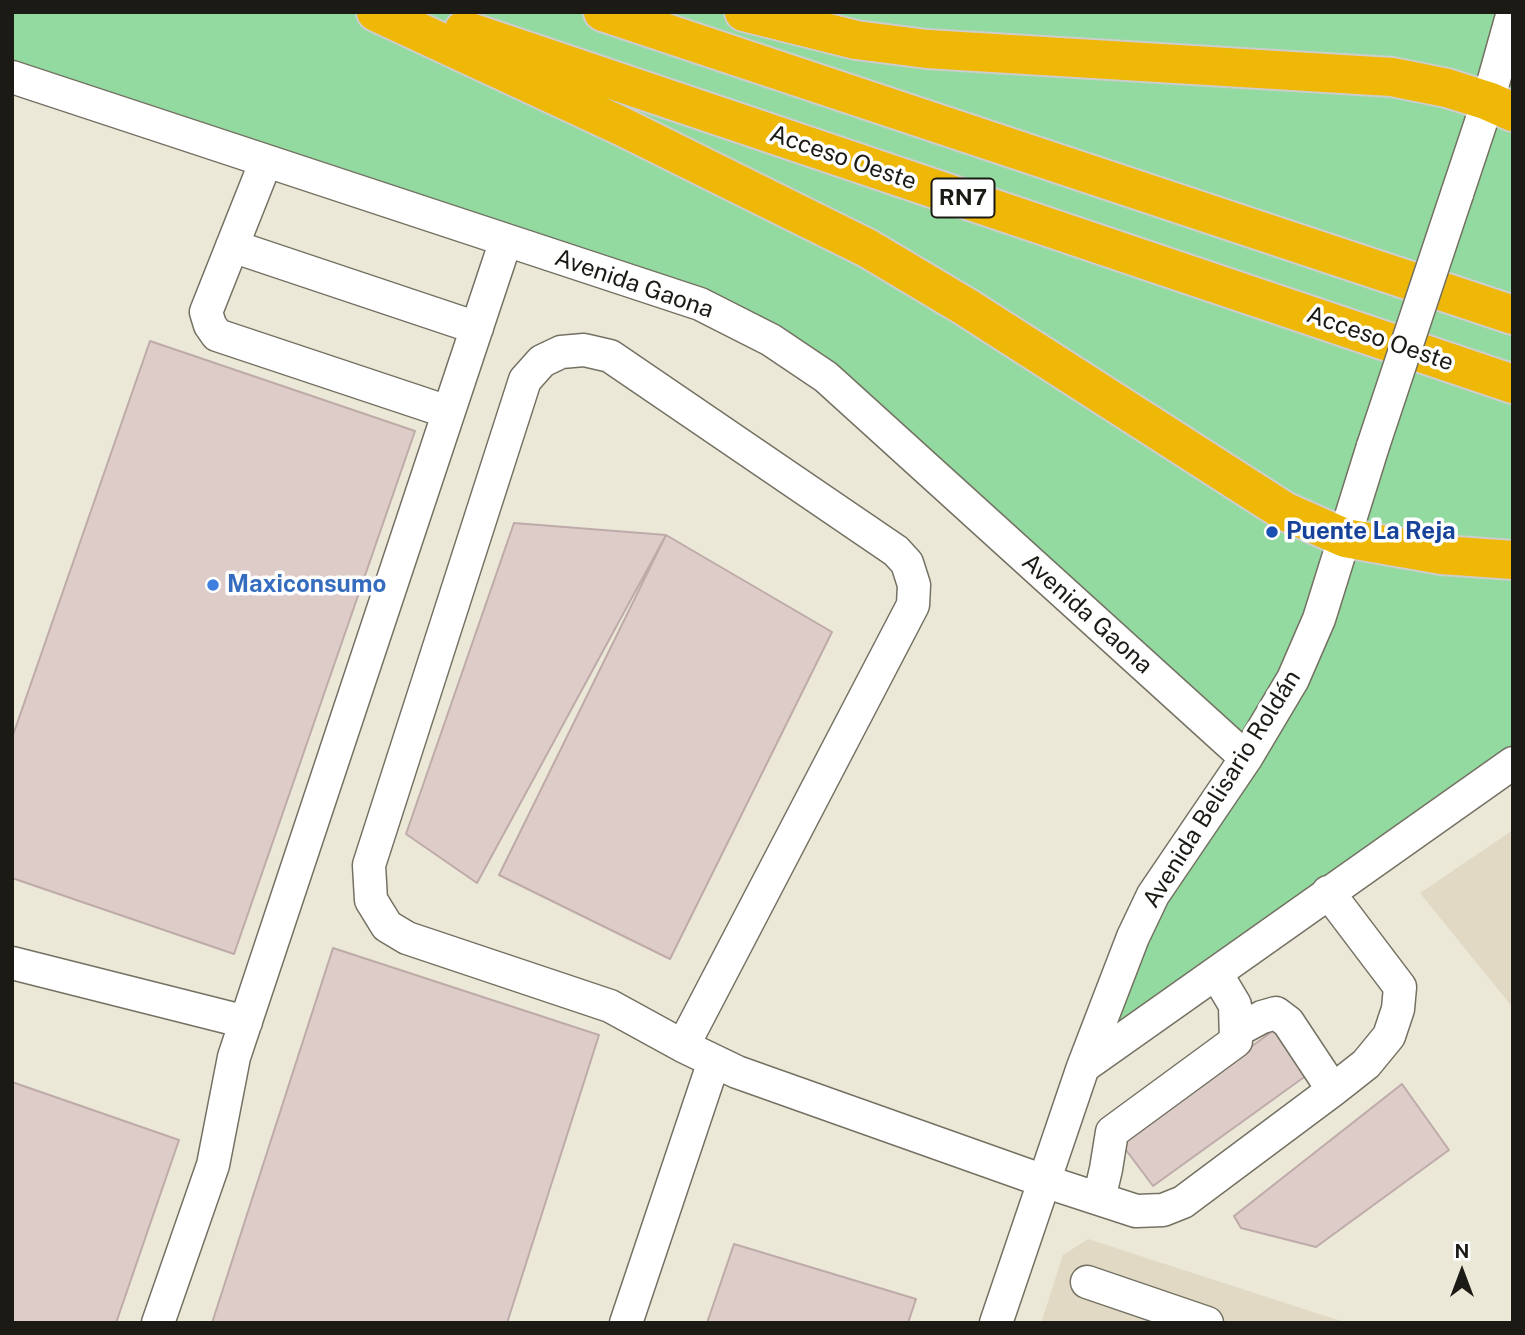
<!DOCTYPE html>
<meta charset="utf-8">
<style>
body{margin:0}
#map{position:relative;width:1525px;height:1335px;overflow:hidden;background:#ebe8d8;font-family:"Public Sans",sans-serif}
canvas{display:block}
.frame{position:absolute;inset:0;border:14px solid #1b1a15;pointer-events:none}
.north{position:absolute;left:1427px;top:1237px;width:70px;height:70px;-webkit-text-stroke:5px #fff;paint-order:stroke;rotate:0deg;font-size:19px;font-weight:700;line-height:28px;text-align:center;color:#1b1a15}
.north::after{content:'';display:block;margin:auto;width:24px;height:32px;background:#1b1a15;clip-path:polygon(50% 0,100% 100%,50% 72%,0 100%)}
</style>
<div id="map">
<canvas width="1525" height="1335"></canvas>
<div class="frame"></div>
<div class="north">N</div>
</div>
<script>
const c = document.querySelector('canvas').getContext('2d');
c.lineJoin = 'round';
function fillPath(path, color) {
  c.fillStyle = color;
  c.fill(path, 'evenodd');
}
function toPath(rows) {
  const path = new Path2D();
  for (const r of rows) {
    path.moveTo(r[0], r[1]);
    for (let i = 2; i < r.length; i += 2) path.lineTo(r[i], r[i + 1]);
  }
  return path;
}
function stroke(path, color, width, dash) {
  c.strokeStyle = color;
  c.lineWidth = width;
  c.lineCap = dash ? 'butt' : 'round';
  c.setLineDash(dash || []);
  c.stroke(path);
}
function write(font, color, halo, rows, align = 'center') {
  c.font = font + ' "Public Sans",sans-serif';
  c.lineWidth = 7;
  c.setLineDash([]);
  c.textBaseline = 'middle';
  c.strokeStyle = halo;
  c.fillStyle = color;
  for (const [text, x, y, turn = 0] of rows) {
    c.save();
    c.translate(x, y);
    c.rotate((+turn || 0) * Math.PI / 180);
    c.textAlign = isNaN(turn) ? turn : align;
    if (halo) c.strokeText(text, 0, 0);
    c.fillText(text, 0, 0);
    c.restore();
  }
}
const industrial = toPath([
 [1513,830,1513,1008,1420,893],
 [1088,1239,1347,1323,1041,1323,1063,1255]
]);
const green = toPath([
 [12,12,1513,12,1513,763,1083,1067,1133,937,1245,759,771,340,12,77]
]);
const building = toPath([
 [150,341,415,431,234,954,12,878,12,738,150,341],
 [514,523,666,535,477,883,406,834,514,523],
 [666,535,832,632,670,959,499,875,666,535],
 [333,948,599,1035,507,1323,212,1323,333,948],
 [1281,1025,1314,1070,1153,1186,1120,1142,1281,1025],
 [12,1082,179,1140,116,1323,12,1323,12,1082],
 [1402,1084,1449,1150,1316,1247,1241,1228,1234,1216,1402,1084],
 [734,1244,916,1299,908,1323,707,1323,734,1244]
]);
const minor = toPath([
 [12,77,700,304,771,340,826,377,1246,758],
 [266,161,206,312,210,325,217,335,448,412],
 [1457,194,1488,101,1513,12],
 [232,246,477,328],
 [12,963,246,1022],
 [1236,1031,1262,1017,1276,1013,1288,1022,1333,1090],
 [683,1046,913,605,914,585,907,563,896,551,610,356,584,350,561,352,542,361,525,380,369,865,371,900,387,926,407,938,610,1006,683,1046,737,1072,1044,1181,1136,1211,1163,1210,1183,1202,1333,1090,1366,1064,1389,1036,1398,1009,1400,987,1328,892],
 [1083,1067,1513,763],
 [1099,1199,1106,1169,1112,1132,1236,1041,1235,1005,1216,973],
 [1087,1282,1207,1323],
 [158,1323,213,1165,234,1057,506,240],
 [626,1323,714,1061],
 [996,1323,1083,1067,1133,937,1153,895,1246,758,1293,679,1319,619,1373,446]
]);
const highway = toPath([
 [376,12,621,126,867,248,966,307,1284,511,1345,538,1442,555,1513,560],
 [603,12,1513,315],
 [744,12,856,40,927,49,1392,77,1447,88,1488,101,1513,112],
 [464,30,1513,384]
]);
const minorBridge = toPath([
 [1373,446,1457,194]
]);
const markers = [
 [1272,532,7,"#1a4fb4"],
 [213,585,7,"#3f7fe0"]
];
const shields = [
 [963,198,63]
];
const shieldNames = [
 ["RN7",963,198]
];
const streetNames = [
 ["Acceso Oeste",843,158,19],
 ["Avenida Gaona",634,284,19],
 ["Acceso Oeste",1380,339,19],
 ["Avenida Gaona",1087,614,42],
 ["Avenida Belisario Roldán",1222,789,-58]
];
const transitNames = [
 ["Puente La Reja",1286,532]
];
const shopNames = [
 ["Maxiconsumo",227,585]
];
fillPath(industrial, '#e1d9c4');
fillPath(green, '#92daa0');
fillPath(building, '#deccc9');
stroke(building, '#beaba9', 2);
stroke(minor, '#747163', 35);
stroke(highway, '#cdcdcc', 42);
stroke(minor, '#fff', 32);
stroke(highway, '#efb706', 38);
stroke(minorBridge, '#747163', 35, []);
stroke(minorBridge, '#fff', 32);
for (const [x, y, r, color] of markers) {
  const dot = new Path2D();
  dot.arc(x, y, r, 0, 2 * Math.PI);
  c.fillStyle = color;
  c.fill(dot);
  stroke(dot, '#fff', 2.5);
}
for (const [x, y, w] of shields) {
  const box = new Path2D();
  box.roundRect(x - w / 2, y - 19.5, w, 39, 5);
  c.fillStyle = '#fff';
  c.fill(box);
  stroke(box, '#1b1a15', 2);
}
write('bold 23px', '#1b1a15', null, shieldNames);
write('24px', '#1b1a15', '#fff', streetNames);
write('bold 24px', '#164399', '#fff', transitNames, 'left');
write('bold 24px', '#366cbe', '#fff', shopNames, 'left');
</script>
